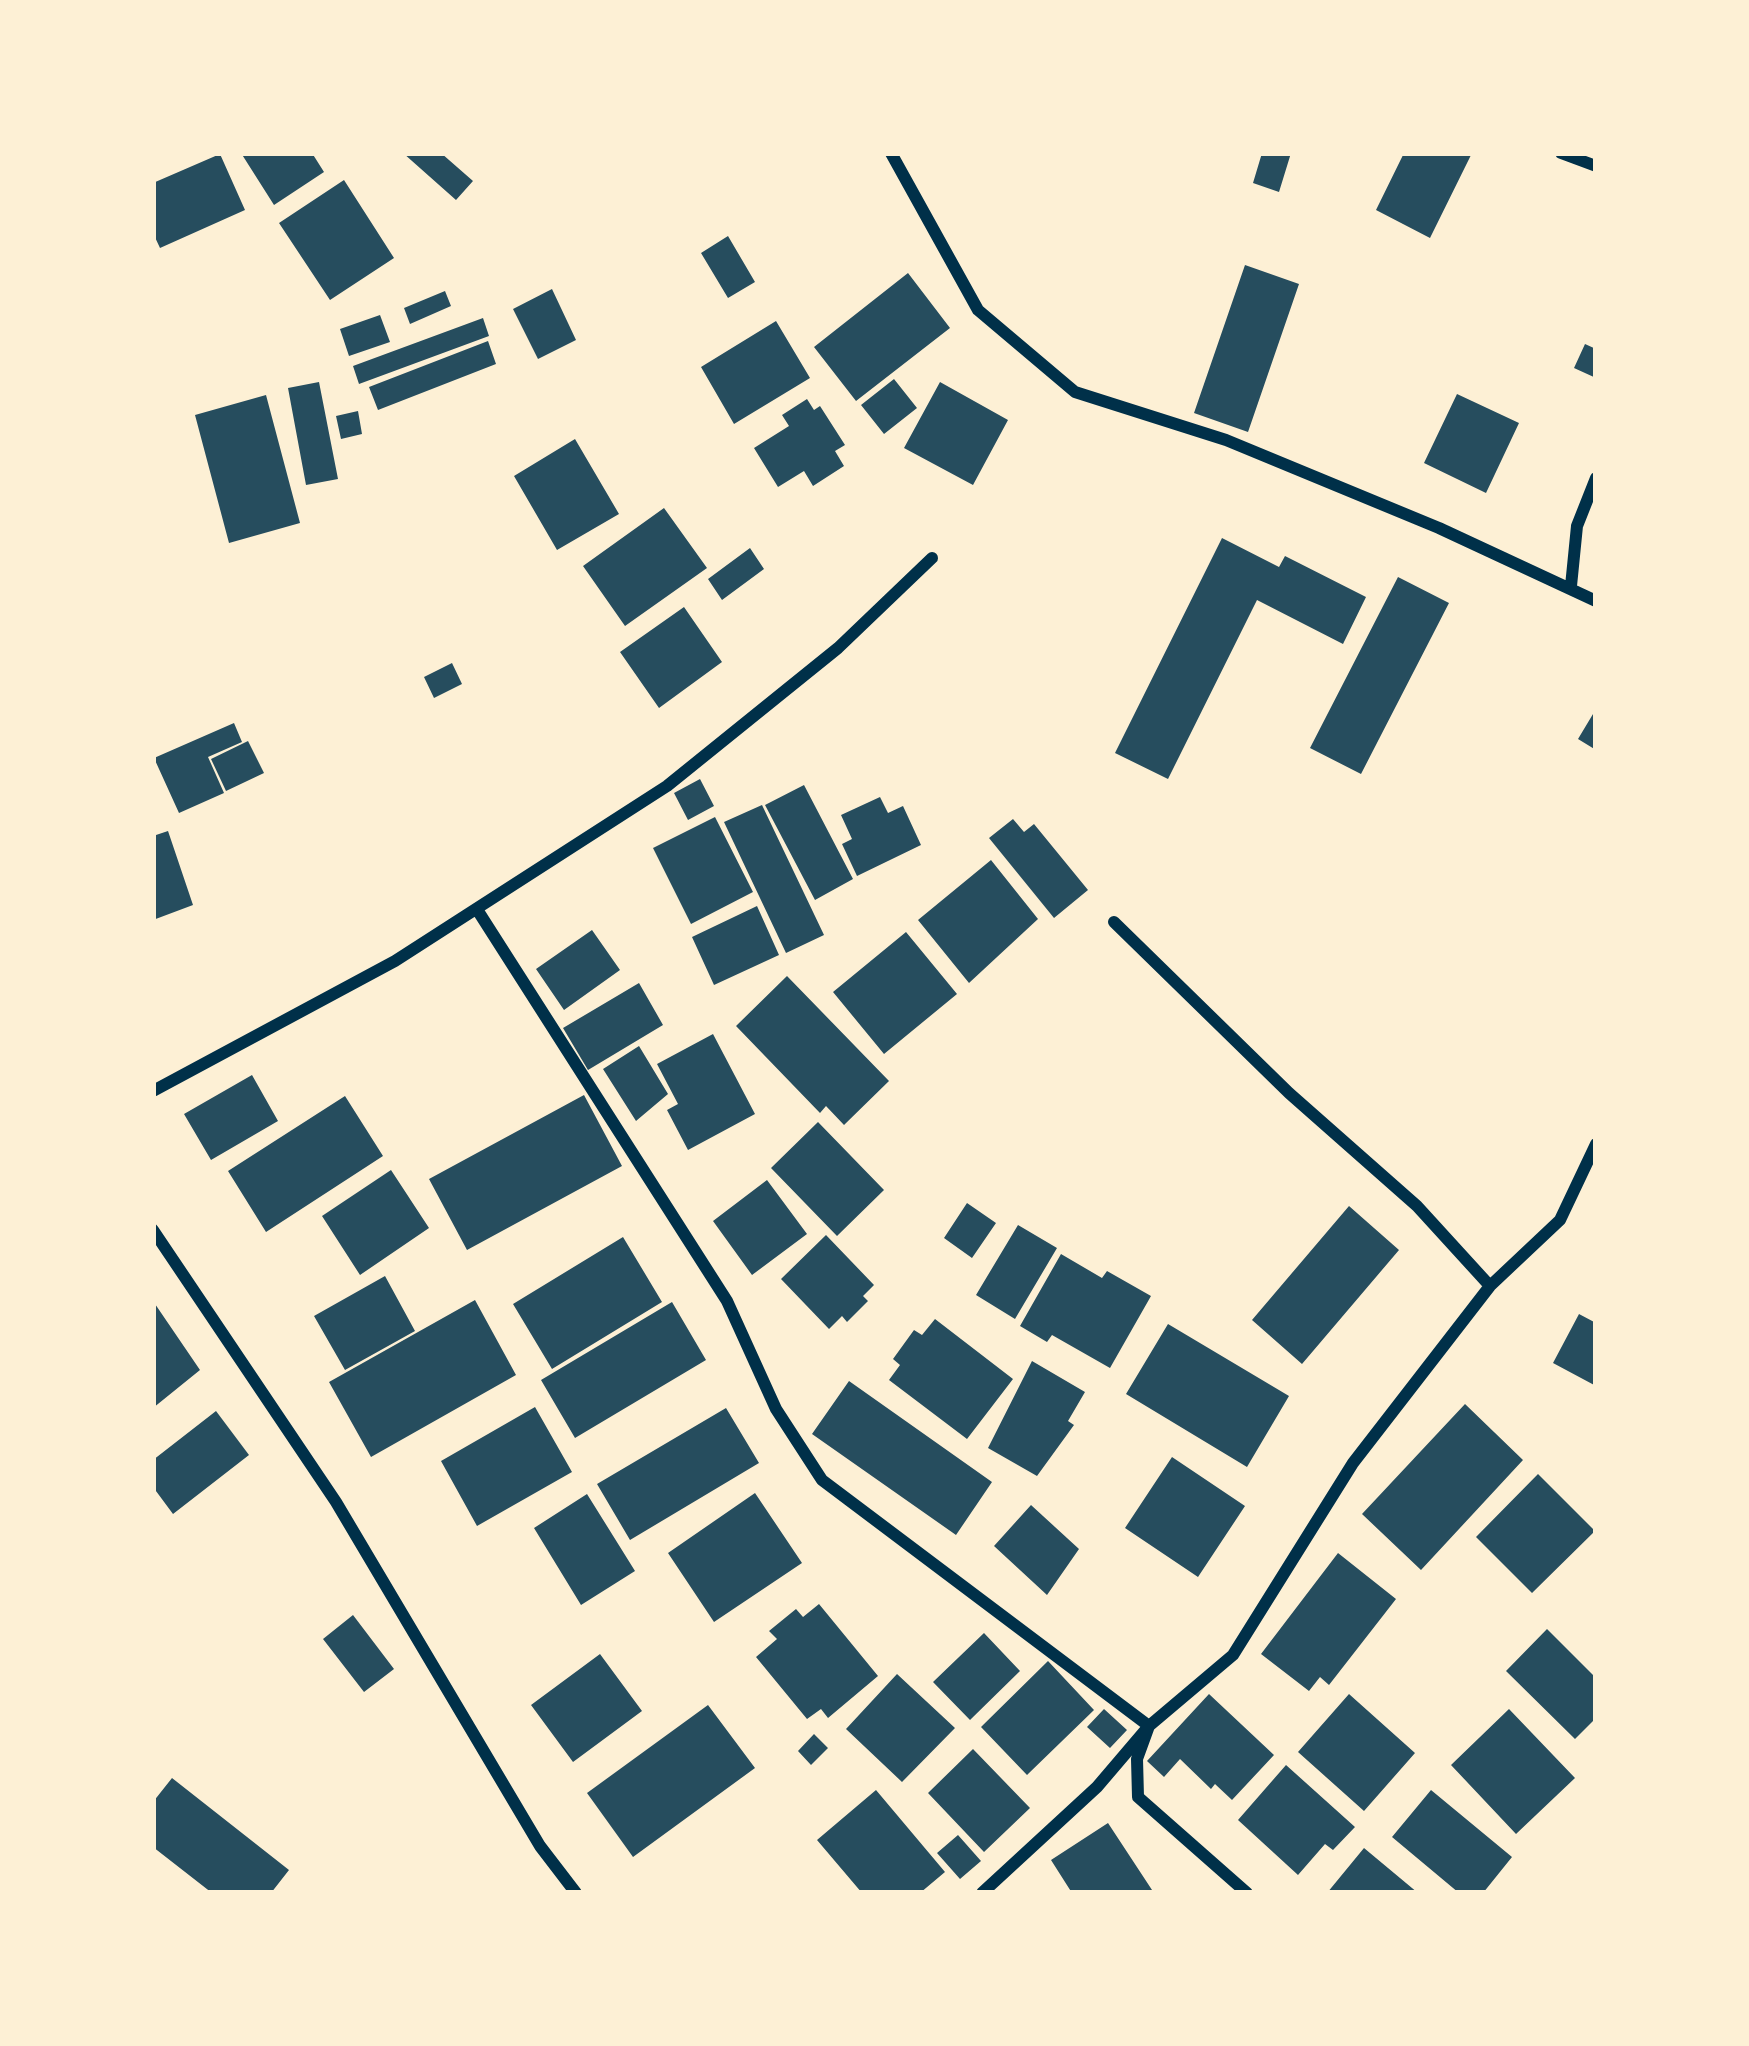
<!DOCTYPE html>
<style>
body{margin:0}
#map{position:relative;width:1749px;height:2046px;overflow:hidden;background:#fdf0d5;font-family:"Asap Condensed",sans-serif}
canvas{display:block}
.frame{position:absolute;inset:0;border:156px solid #fdf0d5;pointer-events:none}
</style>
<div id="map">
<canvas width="1749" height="2046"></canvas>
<div class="frame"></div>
</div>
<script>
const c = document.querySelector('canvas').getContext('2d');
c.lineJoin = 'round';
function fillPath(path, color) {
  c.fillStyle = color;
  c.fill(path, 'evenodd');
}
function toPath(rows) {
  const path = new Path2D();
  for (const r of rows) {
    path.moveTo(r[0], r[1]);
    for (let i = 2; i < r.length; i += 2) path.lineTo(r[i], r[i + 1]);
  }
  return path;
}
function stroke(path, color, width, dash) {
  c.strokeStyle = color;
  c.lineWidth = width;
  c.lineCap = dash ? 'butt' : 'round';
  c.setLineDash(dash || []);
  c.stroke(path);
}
const building = toPath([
 [241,153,312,153,324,172,274,205],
 [403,153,441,153,473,181,456,200],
 [1262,153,1291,153,1279,192,1253,183],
 [1404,153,1472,153,1430,238,1376,210],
 [220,154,245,210,160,248,153,233,153,183],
 [344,180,394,258,330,300,279,223],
 [728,236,755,282,728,298,701,253],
 [1245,265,1299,284,1248,432,1194,413],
 [908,273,950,328,856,401,814,347],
 [552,289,576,340,538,359,513,309],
 [445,291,451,306,410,324,404,308],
 [380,315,390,342,349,356,340,329],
 [483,318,489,336,359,384,353,366],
 [776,321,810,378,734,424,701,367],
 [488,341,496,364,378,410,369,387],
 [1585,344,1596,349,1596,378,1574,368],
 [894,379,917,408,884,434,861,405],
 [319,382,338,479,306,485,288,388],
 [940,382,1008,420,973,485,904,448],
 [1457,394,1519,423,1486,493,1424,463],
 [266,395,300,523,229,543,195,415],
 [807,399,814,410,820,406,845,445,835,451,844,466,813,486,804,471,778,487,754,448,789,426,782,415],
 [358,411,362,434,341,439,336,416],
 [575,439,619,514,557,550,514,476],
 [664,508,707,568,625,626,583,566],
 [1222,538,1279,567,1285,556,1366,597,1343,644,1257,600,1168,779,1115,753],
 [750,548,764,569,722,600,708,579],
 [1398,577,1449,603,1361,774,1310,748],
 [684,607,722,662,659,708,620,652],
 [452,663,462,684,434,698,424,677],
 [1596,709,1596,750,1578,739],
 [234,723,242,742,208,757,224,793,179,813,154,758],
 [248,741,264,773,226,791,211,759],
 [700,779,714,806,688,820,674,793],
 [804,785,853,879,815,900,765,805],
 [880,797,888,813,903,806,921,845,857,876,842,844,852,839,841,815],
 [762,805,824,935,786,953,724,822],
 [715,817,753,892,691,924,653,848],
 [1013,819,1024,832,1034,824,1088,890,1054,918,989,838],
 [168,831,193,905,153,920,153,836],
 [991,860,1038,919,969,983,918,920],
 [757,906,779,955,714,985,692,937],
 [592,930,620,970,564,1010,536,969],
 [906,932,957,994,884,1054,833,992],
 [787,976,889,1081,844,1125,826,1106,820,1113,736,1026],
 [639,983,663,1025,588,1070,563,1028],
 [713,1034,755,1114,688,1150,667,1110,678,1104,657,1064],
 [639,1046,668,1094,636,1121,603,1069],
 [252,1075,278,1121,211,1160,184,1114],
 [584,1095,622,1166,467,1250,429,1179],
 [345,1096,383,1156,266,1232,228,1171],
 [818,1122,884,1190,837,1236,771,1168],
 [391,1170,429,1228,360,1275,322,1216],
 [767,1180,807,1234,752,1275,713,1221],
 [967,1203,996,1223,972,1258,944,1238],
 [1349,1206,1399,1250,1302,1364,1252,1320],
 [1018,1225,1057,1248,1015,1319,976,1295],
 [826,1235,874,1285,863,1296,868,1301,847,1322,842,1316,829,1329,781,1279],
 [623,1237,662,1302,552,1369,513,1304],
 [1061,1254,1102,1278,1107,1271,1151,1296,1110,1368,1052,1335,1047,1342,1020,1326],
 [385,1276,415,1331,345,1370,314,1316],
 [475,1300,516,1375,371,1457,329,1382],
 [153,1301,200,1370,153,1408],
 [672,1302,706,1360,575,1438,541,1380],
 [1579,1314,1596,1323,1596,1386,1553,1363],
 [935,1319,1013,1379,967,1439,889,1380,900,1365,893,1359,914,1330,922,1335],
 [1168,1324,1289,1396,1247,1467,1126,1394],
 [1032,1361,1085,1392,1068,1421,1074,1425,1037,1476,988,1448],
 [849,1381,992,1482,956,1535,812,1434],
 [1465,1404,1523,1460,1421,1570,1362,1514],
 [535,1407,572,1472,477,1526,441,1461],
 [726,1408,759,1463,630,1540,597,1484],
 [216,1411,249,1455,173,1514,153,1487,153,1460],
 [1172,1457,1245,1506,1198,1577,1125,1528],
 [1538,1474,1595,1531,1532,1593,1476,1537],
 [755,1493,802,1563,714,1622,668,1553],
 [587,1494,635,1571,581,1605,534,1528],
 [1031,1505,1079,1549,1047,1595,994,1546],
 [1338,1553,1396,1599,1329,1685,1320,1677,1309,1691,1261,1654],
 [819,1604,878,1676,828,1718,821,1709,807,1719,756,1657,777,1639,769,1631,796,1609,803,1617],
 [353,1615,394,1669,364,1692,323,1639],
 [1547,1629,1596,1678,1596,1718,1575,1739,1506,1671],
 [984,1633,1020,1671,970,1720,933,1682],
 [600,1654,642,1711,573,1762,531,1705],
 [1048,1661,1094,1710,1027,1775,981,1727],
 [897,1674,955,1728,902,1782,846,1729],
 [1209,1694,1274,1755,1232,1800,1215,1784,1211,1789,1180,1759,1164,1777,1147,1761],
 [1349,1694,1415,1753,1364,1811,1298,1752],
 [708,1705,755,1768,633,1857,587,1793],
 [1104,1709,1127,1730,1110,1748,1087,1727],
 [1509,1709,1575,1778,1516,1834,1451,1765],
 [814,1734,828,1748,811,1765,798,1751],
 [973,1749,1030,1808,984,1852,928,1793],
 [1286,1765,1355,1827,1333,1850,1325,1844,1298,1875,1238,1820],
 [172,1778,289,1870,271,1893,212,1893,153,1847,153,1802],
 [876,1790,945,1872,920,1893,862,1893,817,1840],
 [1431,1790,1512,1857,1483,1893,1459,1893,1392,1837],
 [1108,1823,1154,1893,1072,1893,1051,1860],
 [958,1835,981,1861,960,1879,937,1853],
 [1364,1848,1418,1893,1327,1893]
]);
const minor = toPath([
 [891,153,978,310,1075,392,1226,440,1439,528,1596,601],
 [1561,153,1596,166],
 [1571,586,1577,526,1596,478],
 [478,911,727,1301,776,1409,822,1480,1149,1726,1137,1759,1138,1797,1247,1893],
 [153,1091,395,961,667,786,838,648,932,558],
 [153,1230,336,1502,540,1846,576,1893],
 [1490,1286,1560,1220,1596,1144],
 [982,1893,1097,1787,1149,1726,1233,1655,1353,1463,1490,1286,1417,1206,1289,1093,1114,922]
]);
fillPath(building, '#264d5e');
stroke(minor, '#003049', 12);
</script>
